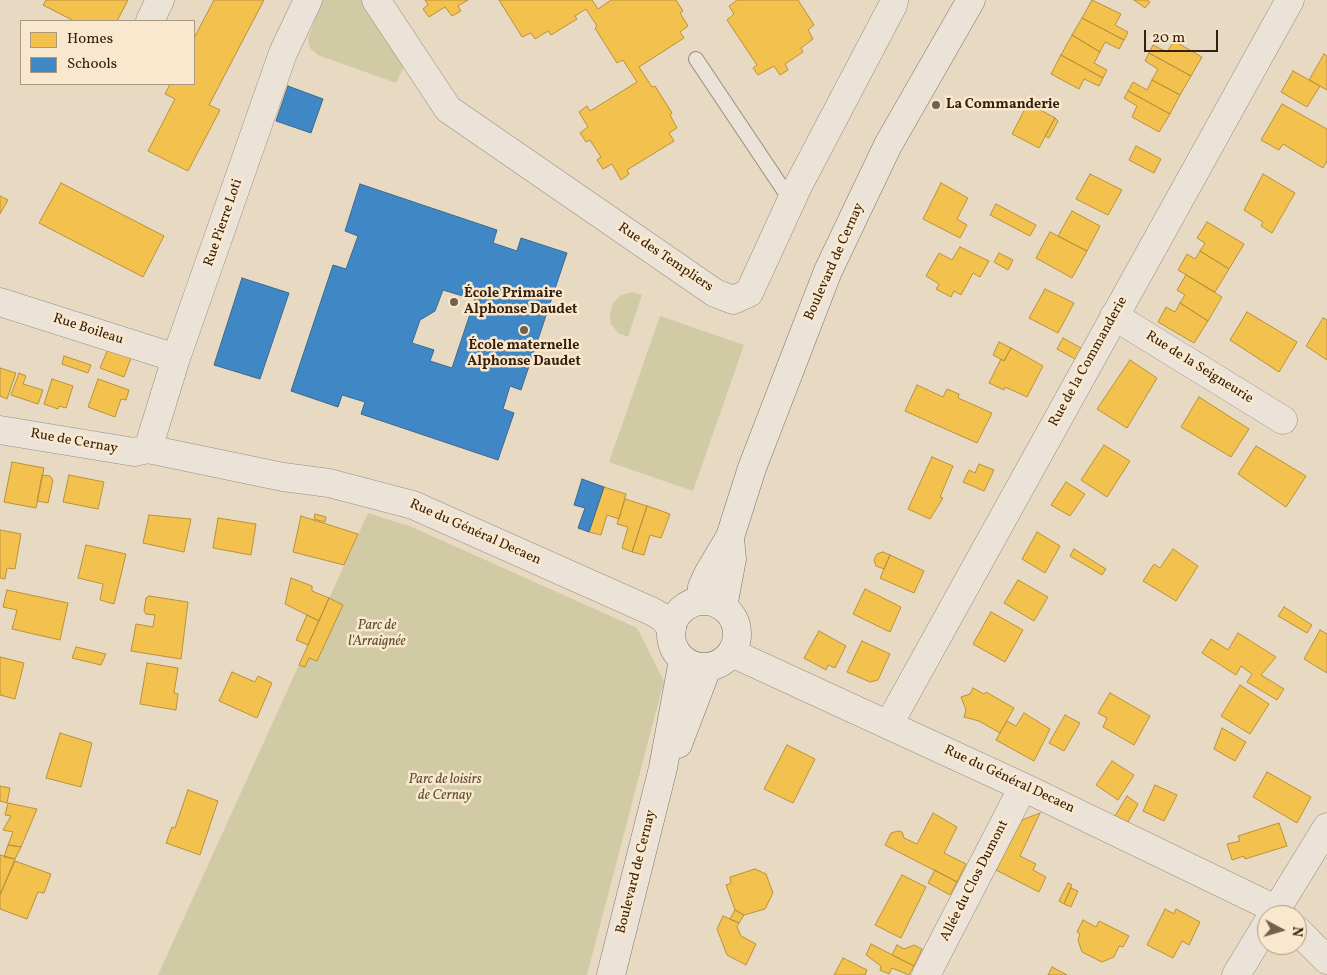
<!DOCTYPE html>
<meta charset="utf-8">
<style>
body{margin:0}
#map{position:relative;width:1327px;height:975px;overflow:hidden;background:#e8d9c3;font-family:Vollkorn,serif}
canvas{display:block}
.legend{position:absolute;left:20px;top:20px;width:175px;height:65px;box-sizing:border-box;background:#fae8ce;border:1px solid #ab9881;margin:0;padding:6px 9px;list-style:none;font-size:15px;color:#35200d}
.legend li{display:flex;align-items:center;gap:10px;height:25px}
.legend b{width:25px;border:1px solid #ab9881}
.north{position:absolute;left:1257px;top:905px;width:50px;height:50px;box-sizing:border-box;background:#fae8ce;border:1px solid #ab9881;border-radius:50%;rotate:96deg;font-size:14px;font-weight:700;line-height:20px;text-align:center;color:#35200d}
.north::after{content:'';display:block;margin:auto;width:18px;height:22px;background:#74614d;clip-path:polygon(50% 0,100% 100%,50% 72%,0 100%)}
.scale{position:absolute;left:1144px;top:30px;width:74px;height:22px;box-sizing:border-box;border:2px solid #35200d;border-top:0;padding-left:6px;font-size:15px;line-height:18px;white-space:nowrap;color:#35200d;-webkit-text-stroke:4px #fae8ce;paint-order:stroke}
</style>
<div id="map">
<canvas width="1327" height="975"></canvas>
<ul class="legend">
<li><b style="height:14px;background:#f2c14e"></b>Homes</li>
<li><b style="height:14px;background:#3f88c5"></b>Schools</li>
</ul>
<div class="north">N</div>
<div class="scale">20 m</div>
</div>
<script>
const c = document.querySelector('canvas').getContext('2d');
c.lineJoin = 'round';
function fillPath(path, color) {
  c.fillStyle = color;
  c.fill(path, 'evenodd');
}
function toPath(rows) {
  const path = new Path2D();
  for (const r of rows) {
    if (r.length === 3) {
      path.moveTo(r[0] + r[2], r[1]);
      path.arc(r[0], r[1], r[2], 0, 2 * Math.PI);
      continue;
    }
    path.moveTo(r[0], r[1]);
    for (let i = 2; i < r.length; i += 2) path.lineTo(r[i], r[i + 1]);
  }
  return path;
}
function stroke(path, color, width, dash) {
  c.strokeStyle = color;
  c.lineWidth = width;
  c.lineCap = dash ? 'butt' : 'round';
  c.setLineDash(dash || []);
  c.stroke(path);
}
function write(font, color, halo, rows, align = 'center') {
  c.font = font + ' Vollkorn,serif';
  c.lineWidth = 5;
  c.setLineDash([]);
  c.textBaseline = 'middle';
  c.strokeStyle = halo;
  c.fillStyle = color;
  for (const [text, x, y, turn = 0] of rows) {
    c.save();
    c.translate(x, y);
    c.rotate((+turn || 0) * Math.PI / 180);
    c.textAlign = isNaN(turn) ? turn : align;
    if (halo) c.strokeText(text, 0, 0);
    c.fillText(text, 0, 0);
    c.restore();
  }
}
const green = toPath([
 [322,0,363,0,406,63,396,83,318,55,310,48,308,39],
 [632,292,642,295,628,337,618,333,611,324,610,313,613,303,621,295],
 [660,316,744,345,693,491,609,462],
 [368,513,412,527,637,628,664,681,587,975,158,975]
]);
const homes = toPath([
 [46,0,128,0,117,21,74,21,43,5,46,0],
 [214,0,264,0,209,105,220,110,188,171,148,151,175,99,165,94,170,84,194,84,194,38,214,0],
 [425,0,468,0,458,6,461,11,452,16,445,7,429,17,423,9,428,5,425,0],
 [499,0,592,0,598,9,611,0,676,0,683,11,680,13,688,26,680,32,684,38,639,67,652,87,655,86,672,113,670,115,677,128,669,133,674,141,627,170,629,174,621,180,612,164,603,169,597,160,601,157,590,140,586,142,580,133,588,127,579,112,587,106,590,111,637,82,623,60,617,63,595,28,597,26,586,9,575,16,577,19,551,35,548,31,535,39,531,33,522,37,499,0],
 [737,0,798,0,814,25,808,30,813,39,801,48,803,52,785,64,788,70,780,75,774,66,758,75,753,68,757,65,727,20,734,14,729,6,737,0],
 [1092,0,1121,14,1115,25,1128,32,1124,40,1082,18,1092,0],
 [1134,0,1147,0,1150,2,1145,8,1134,0],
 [1082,18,1124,40,1119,49,1105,42,1100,52,1072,35,1082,18],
 [1072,35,1100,52,1094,63,1107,70,1103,78,1061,55,1072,35],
 [1174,41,1202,57,1191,76,1149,53,1153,45,1167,52,1174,41],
 [1149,53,1191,76,1180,95,1152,80,1158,69,1145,61,1149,53],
 [1324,54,1327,56,1327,90,1309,80,1324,54],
 [1061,55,1103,78,1099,86,1084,79,1079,89,1051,74,1061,55],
 [1293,71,1320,86,1307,107,1281,92,1293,71],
 [1152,80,1180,95,1170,114,1128,91,1133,82,1147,90,1152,80],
 [1128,91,1170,114,1159,132,1132,117,1137,106,1124,98,1128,91],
 [1028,103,1055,118,1039,148,1012,134,1028,103],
 [1282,104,1327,129,1327,161,1323,168,1283,144,1279,150,1261,140,1282,104],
 [1055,118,1058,121,1049,138,1045,136,1055,118],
 [1136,146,1161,159,1154,173,1129,160,1136,146],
 [1090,174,1122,190,1108,215,1076,199,1090,174],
 [1263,174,1295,193,1272,233,1261,226,1263,222,1244,210,1263,174],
 [61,183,164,236,143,277,39,223,61,183],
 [941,183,968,198,957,219,967,225,960,238,923,219,941,183],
 [0,196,8,200,0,214,0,196],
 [996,204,1036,225,1030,236,990,215,996,204],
 [1072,211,1100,226,1087,251,1058,236,1072,211],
 [1207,222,1244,244,1229,269,1200,251,1205,243,1197,238,1207,222],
 [1050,232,1087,251,1072,278,1036,258,1050,232],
 [960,247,989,261,980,277,973,273,961,295,954,291,951,297,936,289,939,284,926,276,939,253,952,260,960,247],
 [1200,251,1229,269,1215,292,1178,270,1187,254,1195,259,1200,251],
 [999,253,1013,260,1008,270,994,262,999,253],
 [1186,275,1222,297,1208,321,1180,303,1185,295,1177,290,1186,275],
 [1045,289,1074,303,1058,333,1029,318,1045,289],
 [1180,303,1208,321,1194,343,1158,322,1166,307,1175,312,1180,303],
 [1247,312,1297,342,1279,372,1230,340,1247,312],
 [1323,318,1327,320,1327,360,1306,346,1323,318],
 [1063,338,1081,348,1075,359,1057,349,1063,338],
 [999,342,1011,348,1004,361,993,355,999,342],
 [1011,348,1043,366,1027,397,1005,387,1004,390,989,383,1001,359,1004,361,1011,348],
 [108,349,131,358,124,377,100,368,108,349],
 [64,356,91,365,88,373,62,364,64,356],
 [1130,360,1157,378,1127,428,1097,409,1130,360],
 [0,368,16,373,7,399,0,396,0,368],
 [19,373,26,376,23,384,43,390,38,404,11,395,19,373],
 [52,379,73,386,66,408,59,406,58,409,44,404,52,379],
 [98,379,129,390,126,400,121,399,115,417,88,407,98,379],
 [917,385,943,397,947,389,959,394,958,398,992,413,977,443,905,411,917,385],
 [1199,397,1249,429,1231,457,1181,427,1199,397],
 [1104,445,1130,461,1107,497,1081,480,1104,445],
 [1256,446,1306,476,1286,507,1238,474,1256,446],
 [932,457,953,466,940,497,943,498,930,519,908,509,932,457],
 [12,462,44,468,36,508,4,502,12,462],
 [979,464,994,470,984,491,963,482,969,470,975,473,979,464],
 [42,475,50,476,53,480,48,503,37,501,42,475],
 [69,475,104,482,98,509,63,502,69,475],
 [1066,482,1085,494,1070,516,1051,505,1066,482],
 [604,487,626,494,619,519,607,515,601,535,589,532,604,487],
 [625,499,647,506,632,552,622,548,628,527,617,524,625,499],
 [647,506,670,514,661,538,650,535,644,555,632,552,647,506],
 [315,514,326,517,325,522,314,519,315,514],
 [149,515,191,519,184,552,143,543,149,515],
 [301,516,358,534,344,565,293,552,301,516],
 [218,518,256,524,251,555,213,548,218,518],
 [0,530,21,534,15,569,7,568,5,579,0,578,0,530],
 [1037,532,1060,546,1045,573,1022,559,1037,532],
 [86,545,126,554,114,604,100,600,103,584,78,578,86,545],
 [1074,549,1106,569,1102,575,1070,556,1074,549],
 [1173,549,1198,566,1176,601,1143,581,1154,564,1160,568,1173,549],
 [883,552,890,555,884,569,876,566,874,560,877,554,883,552],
 [890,555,924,571,914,593,880,578,890,555],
 [291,578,312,586,312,591,329,598,319,621,285,604,291,578],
 [1018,580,1048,597,1034,621,1004,603,1018,580],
 [865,589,901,607,890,632,853,614,865,589],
 [7,590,68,603,60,640,12,629,17,610,3,607,7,590],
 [149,596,188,602,181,659,131,651,136,624,153,627,155,615,146,614,144,611,146,598,149,596],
 [329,598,343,605,317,661,309,658,305,667,299,665,329,598],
 [1284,607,1312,625,1307,633,1278,616,1284,607],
 [991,612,1023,630,1005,662,973,644,991,612],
 [307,615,319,621,308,645,296,640,307,615],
 [1320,630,1327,634,1327,673,1304,659,1320,630],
 [819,631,846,646,835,668,828,665,826,670,804,658,819,631],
 [1238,633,1276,657,1261,675,1284,689,1277,700,1247,682,1252,674,1241,666,1236,675,1202,653,1211,639,1228,650,1238,633],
 [862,641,890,654,878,680,870,682,847,672,862,641],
 [76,647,106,654,101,665,72,658,76,647],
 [0,657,24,663,15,699,0,695,0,657],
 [147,663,178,668,174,693,178,694,176,710,140,704,147,663],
 [232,672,255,682,258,676,272,683,257,718,219,701,232,672],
 [1240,685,1269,704,1250,734,1221,716,1240,685],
 [973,688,984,694,986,692,1014,708,1000,733,979,721,964,717,966,710,961,697,970,694,973,688],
 [1110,693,1150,716,1134,745,1103,727,1107,718,1098,713,1110,693],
 [1024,713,1050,729,1034,761,996,740,1007,721,1016,726,1024,713],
 [1065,715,1080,723,1064,751,1049,743,1065,715],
 [1222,728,1246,742,1235,761,1214,749,1222,728],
 [60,733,92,743,81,787,46,778,60,733],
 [787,745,815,759,793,803,764,789,787,745],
 [1112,761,1134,775,1118,800,1096,785,1112,761],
 [1267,772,1311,797,1297,823,1253,797,1267,772],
 [1155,785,1177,795,1164,821,1143,811,1155,785],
 [0,786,10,788,7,803,0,801,0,786],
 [188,790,218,801,200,855,166,843,172,827,175,828,188,790],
 [1127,796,1138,804,1128,822,1115,816,1127,796],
 [8,803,37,809,21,847,8,845,13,832,3,830,11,816,5,815,8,803],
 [933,813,957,827,944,853,966,864,957,882,885,845,891,833,898,831,902,832,904,838,917,844,933,813],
 [1040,813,1020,856,1036,864,1033,870,1046,877,1039,892,996,870,1022,820,1040,813],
 [1279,823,1287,846,1245,859,1244,856,1232,860,1227,844,1240,841,1238,836,1279,823],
 [8,845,21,847,15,859,4,857,8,845],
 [0,855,15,859,0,895,0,855],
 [15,861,51,874,44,893,38,892,27,919,0,909,0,895,15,861],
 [755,869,766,874,773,893,765,909,744,915,735,910,726,885,731,883,730,877,755,869],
 [935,870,957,882,950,895,928,883,935,870],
 [902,875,926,887,901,938,875,925,902,875],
 [1068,883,1072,885,1064,904,1059,901,1068,883],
 [1071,888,1078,891,1071,907,1064,904,1071,888],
 [1165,909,1174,914,1176,909,1200,922,1189,945,1182,941,1173,958,1147,945,1165,909],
 [735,910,744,915,739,923,730,919,735,910],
 [723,916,739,923,737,927,741,936,756,944,746,965,727,955,717,929,723,916],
 [1083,920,1096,927,1099,921,1129,936,1123,947,1119,946,1114,957,1102,962,1082,952,1078,940,1080,934,1077,932,1083,920],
 [871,944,914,966,909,975,892,968,889,974,880,970,881,966,866,955,871,944],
 [897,945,904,949,914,945,922,949,914,966,892,955,897,945],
 [843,958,867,970,865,975,834,975,843,958],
 [1052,967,1067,975,1048,975,1052,967]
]);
const schools = toPath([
 [288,86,323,99,311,133,276,121,288,86],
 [360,184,497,230,493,243,517,251,521,238,567,253,521,390,510,386,503,409,514,413,498,460,361,414,365,402,342,395,338,407,291,391,333,265,346,269,358,236,345,231,360,184],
 [443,290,466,297,478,290,452,368,430,361,434,350,412,343,420,320,435,311,443,290],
 [242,278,289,293,260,379,214,365,242,278],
 [582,479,604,487,589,532,578,528,585,508,574,505,582,479]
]);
const lane = toPath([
 [696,59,791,201]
]);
const street = toPath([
 [376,0,448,109,715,293,733,300,749,293,798,186,893,5,894,0],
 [150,21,160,0],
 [0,302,176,358],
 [1114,316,1283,420],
 [0,430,134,452,148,449,283,477,329,483,413,505,651,611,662,617,672,628],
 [148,449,176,358,283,53,308,0],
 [732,653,1023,787,1265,904,1282,915],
 [889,724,1290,0],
 [1273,915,1327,827],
 [1297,930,1327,960],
 [926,975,1023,787],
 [1236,975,1267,924]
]);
const secondary = toPath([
 [704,634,33],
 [701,601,702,587,708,574,730,537,752,468,828,271,888,145,971,0],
 [723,607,732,559,730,539],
 [678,744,707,668],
 [611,975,663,768,683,660]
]);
const markers = [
 [936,105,5,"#74614d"],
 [454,302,5,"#74614d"],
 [524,330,5,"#74614d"]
];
const poiNames = [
 ["La Commanderie",946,105],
 ["École Primaire",464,294],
 ["Alphonse Daudet",464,310],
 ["École maternelle",524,346,"center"],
 ["Alphonse Daudet",524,362,"center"]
];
const streetNames = [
 ["Rue Pierre Loti",224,223,-71],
 ["Rue des Templiers",665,258,34],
 ["Boulevard de Cernay",835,262,-66],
 ["Rue Boileau",88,330,18],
 ["Rue de la Commanderie",1089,362,-61],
 ["Rue de la Seigneurie",1199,368,32],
 ["Rue de Cernay",74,442,10],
 ["Rue du Général Decaen",475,533,24],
 ["Rue du Général Decaen",1009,780,25],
 ["Boulevard de Cernay",637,872,-76],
 ["Allée du Clos Dumont",975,881,-63]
];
const parkNames = [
 ["Parc de",377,626],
 ["l'Arraignée",377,642],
 ["Parc de loisirs",445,780],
 ["de Cernay",445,796]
];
fillPath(green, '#d0cba5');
fillPath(homes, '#f2c14e');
stroke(homes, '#b9913a', 1);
fillPath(schools, '#3f88c5');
stroke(schools, '#3c698e', 1);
stroke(lane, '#988d7e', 16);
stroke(street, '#988d7e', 29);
stroke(secondary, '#7e7466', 29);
stroke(lane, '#ebe3d8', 14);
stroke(street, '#ebe3d8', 28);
stroke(secondary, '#ebe3d8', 28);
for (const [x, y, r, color] of markers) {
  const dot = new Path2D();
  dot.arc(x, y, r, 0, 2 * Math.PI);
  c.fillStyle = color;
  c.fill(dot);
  stroke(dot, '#fae8ce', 2);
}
write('bold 14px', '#35200d', '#fae8ce', poiNames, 'left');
write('14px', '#35200d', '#fae8ce', streetNames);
write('italic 14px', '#5e5033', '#fae8ce', parkNames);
</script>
